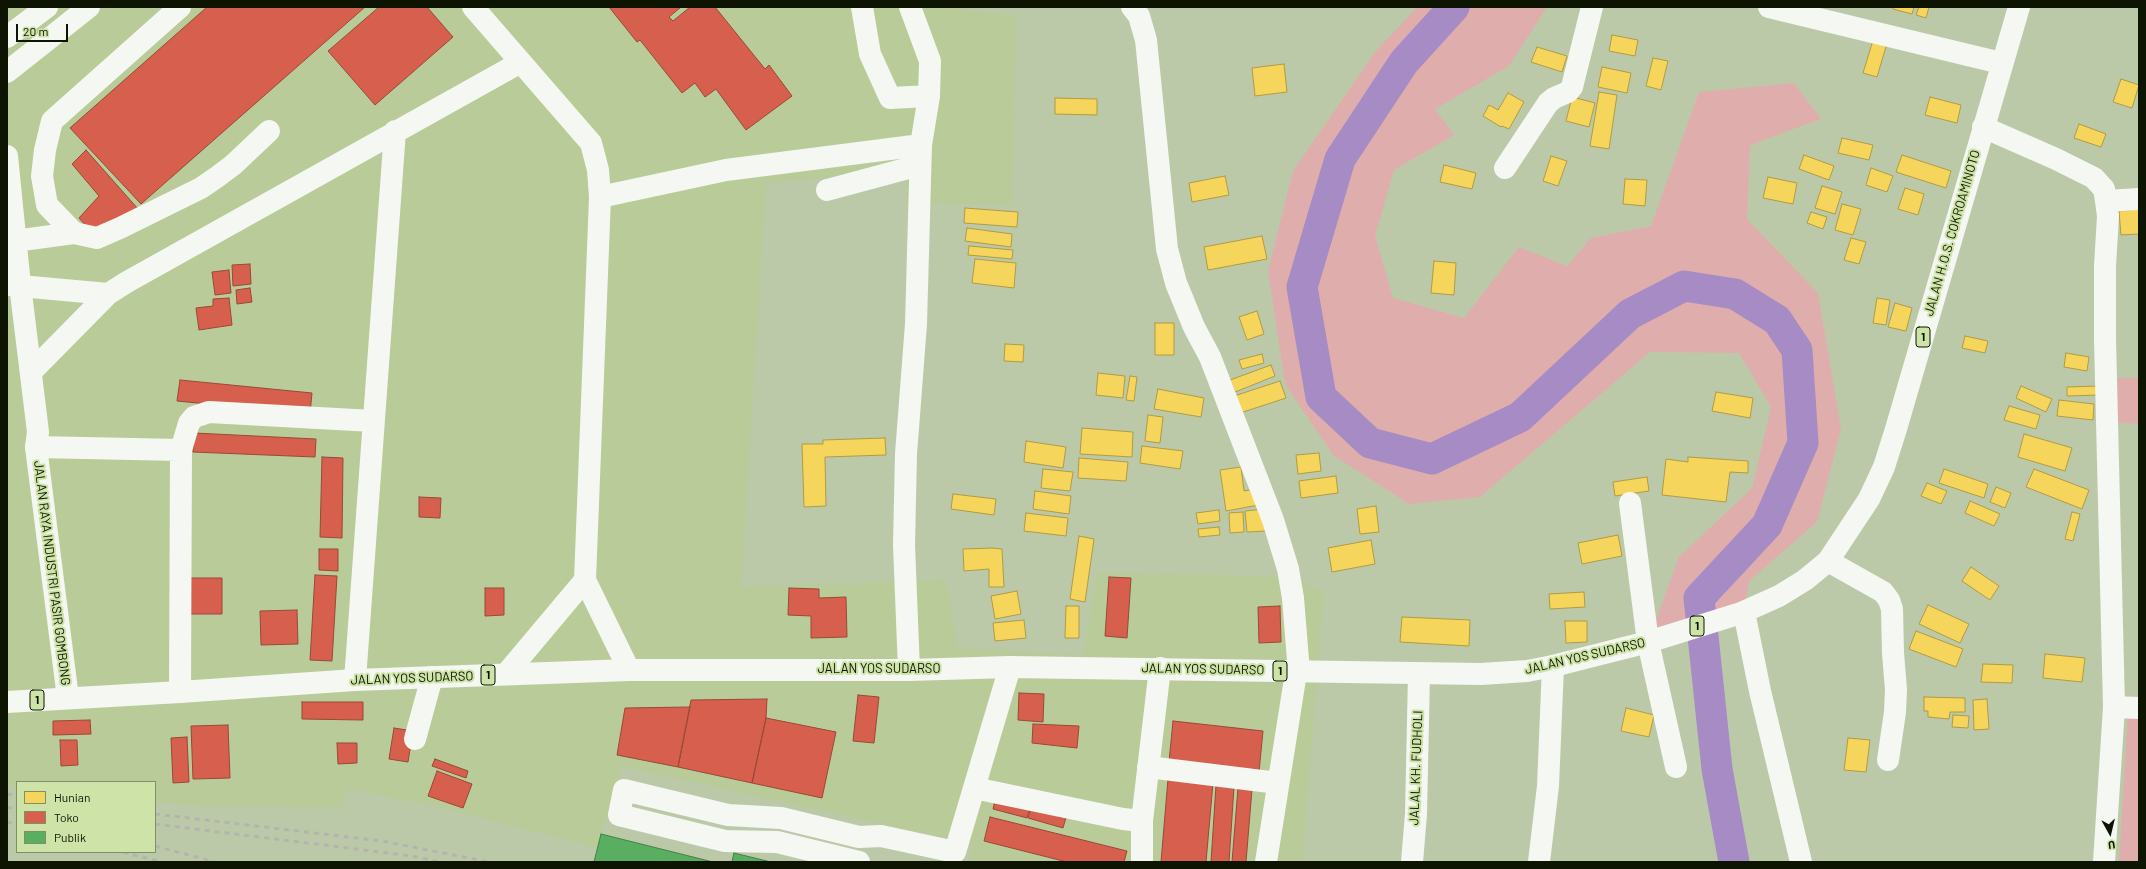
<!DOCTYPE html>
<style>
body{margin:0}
#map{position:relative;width:2146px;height:869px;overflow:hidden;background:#bcc9a8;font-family:Barlow,sans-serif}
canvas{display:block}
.frame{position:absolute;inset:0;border:8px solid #0d1401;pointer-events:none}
.legend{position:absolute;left:16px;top:781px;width:140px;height:72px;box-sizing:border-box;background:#cde3a7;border:1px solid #809065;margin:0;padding:5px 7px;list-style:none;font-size:12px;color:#0d1401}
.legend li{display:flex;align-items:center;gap:8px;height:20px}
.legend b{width:20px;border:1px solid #809065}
.north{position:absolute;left:2090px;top:813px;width:40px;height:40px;-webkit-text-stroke:3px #cde3a7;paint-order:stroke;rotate:172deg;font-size:11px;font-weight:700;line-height:16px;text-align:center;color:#0d1401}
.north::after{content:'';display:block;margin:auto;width:14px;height:18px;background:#0d1401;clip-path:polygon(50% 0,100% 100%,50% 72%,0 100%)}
.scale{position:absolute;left:16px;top:24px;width:52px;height:18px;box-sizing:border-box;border:2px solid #0d1401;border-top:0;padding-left:5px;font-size:12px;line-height:14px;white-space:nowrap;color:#0d1401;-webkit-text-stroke:3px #cde3a7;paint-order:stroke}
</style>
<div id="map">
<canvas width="2146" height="869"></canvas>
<div class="frame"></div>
<ul class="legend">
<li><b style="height:11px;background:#f6d55c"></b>Hunian</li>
<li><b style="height:11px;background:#d6604d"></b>Toko</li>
<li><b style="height:11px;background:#5aae61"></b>Publik</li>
</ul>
<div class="north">U</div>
<div class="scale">20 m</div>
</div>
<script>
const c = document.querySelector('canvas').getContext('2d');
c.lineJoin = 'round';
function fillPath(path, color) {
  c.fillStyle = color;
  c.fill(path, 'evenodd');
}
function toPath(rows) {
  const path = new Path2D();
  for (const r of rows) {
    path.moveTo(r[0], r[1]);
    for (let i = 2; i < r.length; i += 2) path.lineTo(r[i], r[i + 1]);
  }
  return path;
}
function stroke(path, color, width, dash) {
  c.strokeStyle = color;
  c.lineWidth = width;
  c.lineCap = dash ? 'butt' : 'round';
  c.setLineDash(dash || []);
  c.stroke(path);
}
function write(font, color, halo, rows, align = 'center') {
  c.font = font + ' Barlow,sans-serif';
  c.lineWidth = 4;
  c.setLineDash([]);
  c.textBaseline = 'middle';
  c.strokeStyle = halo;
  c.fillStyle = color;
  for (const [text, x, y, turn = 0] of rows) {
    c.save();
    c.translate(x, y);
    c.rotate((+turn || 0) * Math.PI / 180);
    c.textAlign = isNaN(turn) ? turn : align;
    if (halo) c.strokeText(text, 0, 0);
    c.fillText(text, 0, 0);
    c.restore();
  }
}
const built = toPath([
 [7,7,936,7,1016,16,1012,205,906,203,907,171,766,183,741,587,946,580,958,648,1083,655,1097,573,1286,576,1324,592,1302,862,969,862,974,844,621,766,597,848,473,815,347,788,341,808,188,805,155,802,155,782,17,782,17,787,7,785]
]);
const green = toPath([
 [1417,7,1547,7,1509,66,1435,109,1454,135,1394,170,1375,236,1393,298,1464,318,1519,247,1567,266,1591,238,1651,226,1699,92,1794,83,1821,119,1750,145,1747,219,1818,293,1841,429,1817,522,1749,581,1744,612,1648,642,1679,557,1752,488,1771,407,1739,353,1650,352,1480,497,1409,504,1333,455,1285,384,1268,271,1293,171,1375,52],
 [2110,378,2139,378,2139,424,2114,422],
 [2128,713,2139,713,2139,862,2119,862]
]);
const homes = toPath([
 [1893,7,1914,7,1912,14,1893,9,1893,7],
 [1919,7,1929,7,1926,18,1916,15,1919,7],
 [1612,35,1638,40,1635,56,1609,51,1612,35],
 [1874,37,1888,40,1877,77,1863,73,1874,37],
 [1537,47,1567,56,1562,72,1531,62,1537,47],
 [1653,58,1668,61,1661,90,1646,86,1653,58],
 [1284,64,1287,92,1255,96,1252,68,1284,64],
 [1602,67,1631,73,1627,93,1598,87,1602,67],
 [2121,79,2139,85,2132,108,2113,102,2121,79],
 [1599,92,1617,95,1609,149,1590,146,1599,92],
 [1508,93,1524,102,1509,129,1502,126,1501,127,1483,116,1489,105,1498,110,1508,93],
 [1572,97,1595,103,1589,127,1566,121,1572,97],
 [1930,97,1961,105,1957,123,1925,115,1930,97],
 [1055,98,1097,99,1097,115,1055,114,1055,98],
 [2079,124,2106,134,2101,147,2074,138,2079,124],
 [1842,138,1873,145,1869,160,1838,153,1842,138],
 [1804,155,1834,166,1829,180,1799,169,1804,155],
 [1902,155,1951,171,1946,188,1896,172,1902,155],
 [1551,156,1567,161,1558,186,1543,181,1551,156],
 [1444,165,1476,173,1472,189,1440,182,1444,165],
 [1871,168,1893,176,1887,192,1866,185,1871,168],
 [1225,176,1229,195,1192,202,1189,183,1225,176],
 [1768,177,1797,183,1793,204,1763,198,1768,177],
 [1625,179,1647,180,1645,206,1623,204,1625,179],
 [1822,186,1842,192,1835,214,1815,208,1822,186],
 [1905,188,1924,194,1918,215,1898,209,1905,188],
 [1842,204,1861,209,1853,235,1835,230,1842,204],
 [965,208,1018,212,1017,227,964,223,965,208],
 [2139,209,2139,234,2121,235,2119,211,2139,209],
 [1811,212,1827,217,1823,229,1807,223,1811,212],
 [967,228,1012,234,1011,247,965,241,967,228],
 [1262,236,1267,259,1208,270,1204,247,1262,236],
 [1851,238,1866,242,1859,264,1844,260,1851,238],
 [969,246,1013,250,1012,259,968,255,969,246],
 [975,259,1016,263,1014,288,972,283,975,259],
 [1434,261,1456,263,1454,295,1431,293,1434,261],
 [1877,298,1890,300,1886,325,1873,323,1877,298],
 [1895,303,1912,308,1906,331,1888,327,1895,303],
 [1257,311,1264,334,1247,340,1239,317,1257,311],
 [1155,323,1174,323,1174,355,1155,355,1155,323],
 [1965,336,1988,341,1985,353,1962,348,1965,336],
 [1005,344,1024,345,1023,362,1004,361,1005,344],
 [2066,353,2089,357,2087,371,2064,367,2066,353],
 [1262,354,1264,363,1242,369,1239,360,1262,354],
 [1271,365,1275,376,1235,392,1230,380,1271,365],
 [1098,373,1125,376,1123,398,1096,395,1098,373],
 [1130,376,1137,377,1134,401,1126,400,1130,376],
 [1280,381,1286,398,1237,414,1231,397,1280,381],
 [2021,386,2052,399,2046,412,2016,398,2021,386],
 [2100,386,2100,395,2067,396,2067,387,2100,386],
 [1158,389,1204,398,1201,417,1154,409,1158,389],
 [1716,392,1753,398,1750,418,1712,411,1716,392],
 [2059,400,2094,404,2093,420,2057,416,2059,400],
 [2009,406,2040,415,2036,429,2004,420,2009,406],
 [1148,415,1163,417,1160,443,1145,441,1148,415],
 [1082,428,1133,432,1132,457,1080,454,1082,428],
 [2024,434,2072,448,2065,471,2018,457,2024,434],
 [885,438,886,455,825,457,826,506,804,507,802,444,823,444,823,440,885,438],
 [1026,441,1066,447,1063,468,1024,462,1026,441],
 [1142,446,1183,451,1180,469,1140,463,1142,446],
 [1319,453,1321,471,1298,474,1296,455,1319,453],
 [1688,457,1748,461,1748,473,1730,472,1726,502,1662,495,1666,459,1688,462,1688,457],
 [1079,458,1128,462,1126,481,1078,478,1079,458],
 [1241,467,1244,491,1256,489,1259,505,1226,511,1220,470,1241,467],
 [1043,469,1073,472,1070,491,1041,488,1043,469],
 [1944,469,1988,484,1984,498,1939,483,1944,469],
 [2034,469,2089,490,2082,509,2026,487,2034,469],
 [1336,476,1338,493,1301,498,1299,481,1336,476],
 [1647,477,1649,491,1615,496,1613,482,1647,477],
 [1927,483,1947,491,1941,504,1921,496,1927,483],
 [1996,487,2011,493,2005,508,1990,502,1996,487],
 [1035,491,1071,496,1069,514,1033,509,1035,491],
 [953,494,996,499,994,515,951,509,953,494],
 [1970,501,2000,514,1994,526,1965,513,1970,501],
 [1376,506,1379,532,1360,534,1357,509,1376,506],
 [1265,509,1266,531,1247,532,1245,511,1265,509],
 [1219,510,1220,521,1198,524,1196,513,1219,510],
 [1243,512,1244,532,1230,533,1229,513,1243,512],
 [2072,512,2080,514,2073,541,2065,539,2072,512],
 [1026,513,1068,518,1066,536,1024,531,1026,513],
 [1219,527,1220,535,1199,537,1198,529,1219,527],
 [1618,535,1622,556,1582,564,1578,543,1618,535],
 [1079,536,1094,539,1085,602,1070,599,1079,536],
 [1371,540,1375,564,1332,572,1328,548,1371,540],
 [992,548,1002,549,1004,587,989,587,989,569,964,571,963,549,992,548],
 [1971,567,1999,586,1990,600,1962,581,1971,567],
 [1017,591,1021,614,995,619,991,596,1017,591],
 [1584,592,1585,607,1550,609,1549,594,1584,592],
 [1928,605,1969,624,1960,643,1919,624,1928,605],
 [1066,606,1079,606,1079,638,1065,638,1066,606],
 [1402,617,1470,620,1469,646,1400,642,1402,617],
 [1024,620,1026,638,995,641,993,623,1024,620],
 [1565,621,1587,621,1587,642,1566,643,1565,621],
 [1916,631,1963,649,1956,667,1909,649,1916,631],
 [2045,654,2085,658,2082,682,2043,678,2045,654],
 [1983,664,2013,665,2012,683,1981,682,1983,664],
 [1924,697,1965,698,1965,712,1950,712,1949,719,1928,717,1928,711,1924,711,1924,697],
 [1987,699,1989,729,1974,730,1973,700,1987,699],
 [1626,708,1654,715,1649,737,1621,731,1626,708],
 [1953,715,1969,716,1968,728,1952,727,1953,715],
 [1848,738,1870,740,1866,772,1844,770,1848,738]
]);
const shops = toPath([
 [207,7,365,7,141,204,70,128,207,7],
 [379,7,427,7,453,37,375,105,328,51,379,7],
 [609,7,681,7,669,17,673,21,690,7,715,7,765,69,769,65,792,96,746,130,716,89,705,97,695,83,682,93,640,40,637,42,609,7],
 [86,150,139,210,95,236,79,218,99,196,72,164,86,150],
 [250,264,251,284,233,286,232,265,250,264],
 [229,270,231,293,215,295,212,272,229,270],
 [250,288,252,302,237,304,236,290,250,288],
 [229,298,232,325,199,330,196,308,213,306,213,299,229,298],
 [180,380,312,393,310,414,177,401,180,380],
 [194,433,316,439,315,457,193,452,194,433],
 [322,457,343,458,342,538,320,537,322,457],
 [419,497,441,498,440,518,419,517,419,497],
 [319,549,338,549,338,571,319,570,319,549],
 [315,575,337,576,332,661,310,660,315,575],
 [1109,577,1131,578,1127,638,1105,636,1109,577],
 [185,578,222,578,222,614,185,614,185,578],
 [485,588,504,588,504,615,485,616,485,588],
 [789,588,819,589,819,598,846,597,847,637,811,638,811,616,788,615,789,588],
 [1280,606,1281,642,1259,643,1258,607,1280,606],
 [297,610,298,644,261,645,260,611,297,610],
 [1019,693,1044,694,1043,722,1018,720,1019,693],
 [858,695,879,697,874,743,853,741,858,695],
 [767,699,766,718,752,783,678,767,691,700,767,699],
 [302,702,363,702,363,720,302,719,302,702],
 [690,707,678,767,617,755,625,708,690,707],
 [766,718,836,732,822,798,752,783,766,718],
 [90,720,91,734,53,735,53,721,90,720],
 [1173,721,1263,731,1259,772,1169,762,1173,721],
 [1033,724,1079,726,1077,748,1032,743,1033,724],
 [228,725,230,778,193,779,191,726,228,725],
 [394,728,413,731,408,762,389,759,394,728],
 [187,737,189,782,173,783,171,738,187,737],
 [60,740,77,740,78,765,61,766,60,740],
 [337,743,357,743,357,763,338,764,337,743],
 [435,759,468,771,466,778,432,766,435,759],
 [437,771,472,784,463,808,428,796,437,771],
 [1168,779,1213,783,1206,862,1161,862,1168,779],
 [1216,785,1234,787,1229,862,1211,862,1216,785],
 [1238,788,1252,789,1246,862,1232,862,1238,788],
 [996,796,1031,804,1027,818,993,809,996,796],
 [1032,804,1067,814,1063,828,1028,818,1032,804],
 [990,817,1127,851,1124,862,1067,862,984,841,990,817]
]);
const public = toPath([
 [601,834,713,862,594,862,601,834],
 [734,853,771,862,732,862,734,853]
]);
const river = toPath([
 [1454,7,1404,62,1340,159,1302,287,1321,397,1370,443,1432,459,1520,417,1630,314,1684,286,1735,294,1777,320,1797,350,1803,443,1767,525,1699,598,1717,769,1734,862]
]);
const minor = toPath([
 [473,7,591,143,598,170,600,197,585,580,629,670],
 [862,7,870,54,890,98,929,96],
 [1132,7,1139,16,1146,40,1167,249,1176,283,1194,327,1210,357,1273,520,1288,569,1293,598,1298,660,1266,862],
 [1769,7,2001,63],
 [1983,127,2056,159,2094,178,2104,189,2106,201,2108,216,2105,266,2105,339,2114,707,2104,862],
 [1505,168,1548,103,1554,98,1568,92,1572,87,1592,7],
 [827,190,920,165],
 [600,197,726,170,921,145],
 [2106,201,2139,199],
 [74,233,47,205,42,176,45,150,52,121,180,7],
 [7,242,74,233,97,238,120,228,201,188,217,177,233,165,269,131],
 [9,285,108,294],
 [31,372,108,294,127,282,521,62],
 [36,447,181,450,180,692],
 [181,450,189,423,194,417,209,412,373,421],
 [1630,503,1648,642,1676,767],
 [1828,561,1883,592,1889,600,1892,609,1893,653,1896,690,1895,712,1888,760],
 [1744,612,1760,691,1801,862],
 [909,670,904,545,906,454,916,324,921,145,929,96,930,61,910,7],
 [506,674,585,580],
 [355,680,395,131],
 [2114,707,2139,708],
 [415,739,432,677],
 [1148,767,1278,783],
 [974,788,1123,819,1142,821,1160,668],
 [859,862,777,842,725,841,619,815,624,790,728,815,781,818,859,837,881,836,955,852,1010,667],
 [1142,862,1142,821],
 [1539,862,1548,786,1553,666]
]);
const major = toPath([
 [7,156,20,285,38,432,36,447,68,698],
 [1412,862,1416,814,1419,674]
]);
const highway = toPath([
 [7,37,47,7],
 [7,72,89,7],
 [7,702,180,692,355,680,629,670,909,670,1010,667,1481,674,1527,671,1553,666,1648,642,1741,613,1779,596,1805,580,1828,561,1869,499,1884,467,1896,429,2019,7]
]);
const rail = toPath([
 [7,794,17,796],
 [7,807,17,810],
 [155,814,382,841,489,862],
 [7,822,17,825],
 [155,824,412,856,439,862],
 [155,846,215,862],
 [123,852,162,862]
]);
const shields = [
 [1923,337,14],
 [1697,626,14],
 [1280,671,14],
 [488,675,14],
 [37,700,14]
];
const shieldNames = [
 ["1",1923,337],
 ["1",1697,626],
 ["1",1280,671],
 ["1",488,675],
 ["1",37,700]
];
const streetNames = [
 ["JALAN H.O.S. COKROAMINOTO",1952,233,-74],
 ["JALAN RAYA INDUSTRI PASIR GOMBONG",52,573,83],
 ["JALAN YOS SUDARSO",1585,656,-13],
 ["JALAN YOS SUDARSO",879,669],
 ["JALAN YOS SUDARSO",1203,669,1],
 ["JALAN YOS SUDARSO",412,678,-2],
 ["JALAL KH. FUDHOLI",1416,768,-88]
];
fillPath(built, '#b8cb98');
fillPath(green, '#dfaeac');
fillPath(homes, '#f6d55c');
stroke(homes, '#b09b41', 1);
fillPath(shops, '#d6604d');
stroke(shops, '#9a4936', 1);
fillPath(public, '#5aae61');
stroke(public, '#438044', 1);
stroke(river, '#a78bc4', 31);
stroke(minor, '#f5f7f2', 22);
stroke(major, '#f5f7f2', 22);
stroke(highway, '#f5f7f2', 22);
stroke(rail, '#b3b5ad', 3, [5, 5]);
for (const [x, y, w] of shields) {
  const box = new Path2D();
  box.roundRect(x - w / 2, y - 10, w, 20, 3);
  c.fillStyle = '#cde3a7';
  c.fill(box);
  stroke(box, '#0d1401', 1);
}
write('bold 12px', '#0d1401', null, shieldNames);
write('13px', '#0d1401', '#cde3a7', streetNames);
</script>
